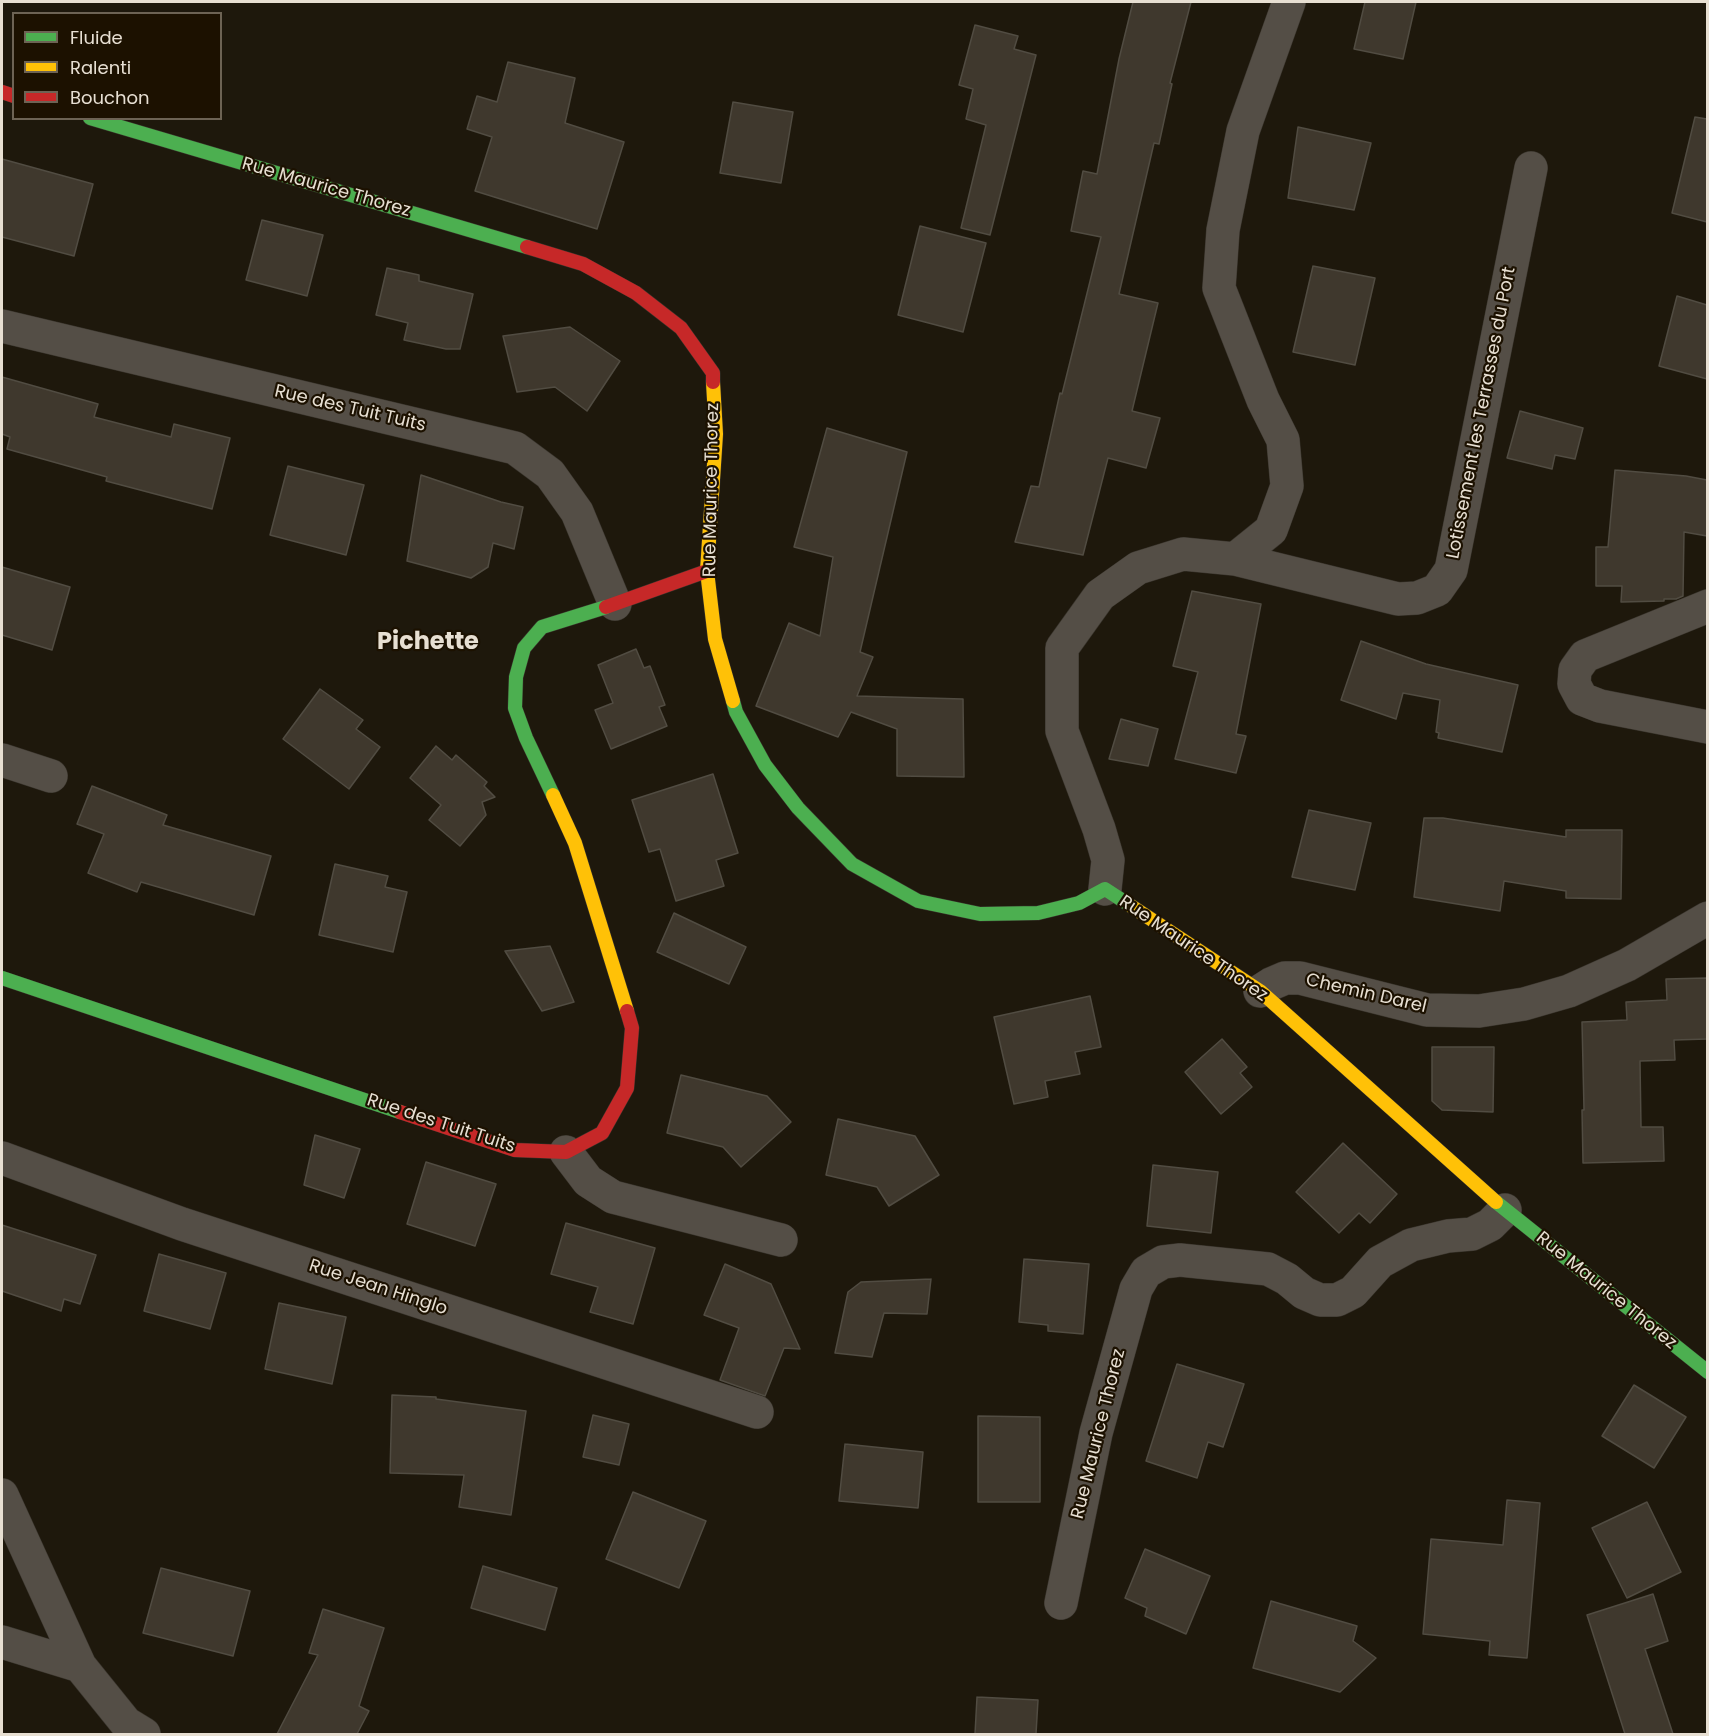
<!DOCTYPE html>
<style>
body{margin:0}
#map{position:relative;width:1709px;height:1736px;overflow:hidden;background:#1e180c;font-family:Poppins,sans-serif}
canvas{display:block}
.frame{position:absolute;inset:0;border:3px solid #e7dfd2;pointer-events:none}
.legend{position:absolute;left:12px;top:12px;width:210px;height:108px;box-sizing:border-box;background:#1c1100;border:2px solid #6d6354;margin:0;padding:8px 10px;list-style:none;font-size:18px;color:#e7dfd2}
.legend li{display:flex;align-items:center;gap:12px;height:30px}
.legend b{width:30px;border:2px solid #6d6354}
</style>
<div id="map">
<canvas width="1709" height="1736"></canvas>
<div class="frame"></div>
<ul class="legend">
<li><b style="height:8px;background:#4caf50"></b>Fluide</li>
<li><b style="height:8px;background:#ffc107"></b>Ralenti</li>
<li><b style="height:8px;background:#c62828"></b>Bouchon</li>
</ul>
</div>
<script>
const c = document.querySelector('canvas').getContext('2d');
c.lineJoin = 'round';
function fillPath(path, color) {
  c.fillStyle = color;
  c.fill(path, 'evenodd');
}
function toPath(rows) {
  const path = new Path2D();
  for (const r of rows) {
    path.moveTo(r[0], r[1]);
    for (let i = 2; i < r.length; i += 2) path.lineTo(r[i], r[i + 1]);
  }
  return path;
}
function stroke(path, color, width, dash) {
  c.strokeStyle = color;
  c.lineWidth = width;
  c.lineCap = dash ? 'butt' : 'round';
  c.setLineDash(dash || []);
  c.stroke(path);
}
function write(font, color, halo, rows, align = 'center') {
  c.font = font + ' Poppins,sans-serif';
  c.lineWidth = 4.5;
  c.setLineDash([]);
  c.textBaseline = 'middle';
  c.strokeStyle = halo;
  c.fillStyle = color;
  for (const [text, x, y, turn = 0] of rows) {
    c.save();
    c.translate(x, y);
    c.rotate((+turn || 0) * Math.PI / 180);
    c.textAlign = isNaN(turn) ? turn : align;
    if (halo) c.strokeText(text, 0, 0);
    c.fillText(text, 0, 0);
    c.restore();
  }
}
const building = toPath([
 [1133,2,1191,2,1170,83,1172,84,1159,144,1154,143,1119,294,1158,303,1132,411,1160,418,1146,468,1108,458,1083,555,1015,542,1031,486,1039,487,1060,393,1062,394,1101,237,1071,231,1083,171,1097,174,1119,59,1133,2],
 [1365,2,1416,2,1403,59,1354,49,1365,2],
 [975,25,1018,36,1014,49,1036,55,990,235,961,228,986,125,966,119,973,89,959,85,975,25],
 [508,62,575,78,565,123,624,142,597,229,475,191,492,137,467,129,477,96,497,102,508,62],
 [733,102,793,112,781,183,720,173,733,102],
 [1695,117,1707,119,1707,222,1672,213,1695,117],
 [1298,127,1371,143,1354,210,1288,198,1298,127],
 [2,159,93,184,74,256,2,237,2,159],
 [262,220,323,235,307,296,246,280,262,220],
 [920,226,986,243,963,332,898,315,920,226],
 [1313,266,1375,278,1355,365,1293,352,1313,266],
 [387,268,419,275,419,281,473,294,460,349,446,349,404,340,408,323,376,315,387,268],
 [1677,296,1707,305,1707,379,1659,366,1677,296],
 [570,327,620,361,587,411,555,387,517,392,503,336,570,327],
 [2,377,98,404,94,417,171,437,174,424,230,438,212,509,106,481,107,477,7,449,10,437,2,434,2,377],
 [1520,411,1583,428,1575,459,1555,455,1552,469,1507,458,1520,411],
 [827,428,907,452,860,652,873,657,857,696,963,699,964,777,897,776,897,729,851,712,838,737,756,706,789,623,820,636,833,557,794,547,827,428],
 [288,466,364,485,346,555,270,535,288,466],
 [1615,470,1686,476,1707,480,1707,536,1684,532,1683,596,1676,599,1664,599,1664,601,1621,602,1622,586,1596,586,1596,547,1608,547,1615,470],
 [421,475,501,502,523,507,514,549,493,543,488,567,471,578,407,561,421,475],
 [2,567,70,587,52,650,2,635,2,567],
 [1192,591,1261,604,1236,734,1246,736,1236,773,1175,759,1198,672,1173,666,1192,591],
 [1361,641,1426,664,1518,685,1502,752,1438,738,1439,733,1436,732,1440,700,1403,693,1396,719,1341,700,1361,641],
 [636,649,644,668,650,666,665,705,659,707,667,726,611,749,595,710,613,703,598,665,636,649],
 [320,689,363,720,356,729,380,747,349,789,283,739,320,689],
 [1121,719,1158,729,1148,766,1109,759,1121,719],
 [436,746,452,760,456,755,487,782,484,786,495,797,482,802,486,815,460,846,429,820,441,805,410,778,436,746],
 [713,774,738,853,716,860,724,886,676,901,660,849,649,852,632,800,713,774],
 [92,786,167,815,163,825,271,856,254,915,141,882,137,892,88,873,104,834,77,824,92,786],
 [1309,810,1371,823,1355,890,1292,877,1309,810],
 [1424,818,1443,818,1566,837,1566,830,1622,830,1621,899,1566,898,1566,891,1504,881,1500,911,1414,897,1424,818],
 [335,864,388,876,385,887,407,892,393,952,319,935,335,864],
 [674,913,746,947,729,984,657,952,674,913],
 [550,946,574,1002,542,1011,505,951,550,946],
 [1707,978,1707,1039,1674,1040,1675,1060,1640,1061,1641,1127,1663,1127,1664,1161,1583,1163,1582,1110,1584,1110,1582,1022,1627,1020,1626,1002,1667,1000,1666,979,1707,978],
 [1090,996,1101,1047,1075,1052,1080,1074,1045,1081,1048,1097,1014,1104,994,1017,1090,996],
 [1222,1039,1247,1067,1240,1073,1252,1087,1221,1114,1185,1072,1222,1039],
 [1432,1047,1494,1047,1493,1112,1442,1110,1432,1101,1432,1047],
 [681,1075,767,1096,791,1122,741,1167,723,1147,667,1133,681,1075],
 [838,1119,915,1136,939,1175,889,1206,877,1187,826,1175,838,1119],
 [315,1135,360,1149,344,1198,304,1185,315,1135],
 [1343,1143,1397,1194,1370,1223,1359,1213,1339,1233,1296,1192,1343,1143],
 [426,1162,496,1184,475,1246,407,1224,426,1162],
 [1153,1165,1218,1172,1211,1233,1147,1226,1153,1165],
 [566,1223,655,1248,633,1324,590,1312,598,1287,551,1274,566,1223],
 [2,1225,96,1255,80,1304,64,1299,61,1311,2,1291,2,1225],
 [159,1254,226,1273,210,1329,144,1311,159,1254],
 [1024,1259,1089,1264,1083,1334,1048,1331,1048,1325,1019,1322,1024,1259],
 [725,1264,771,1284,800,1349,784,1348,765,1396,720,1380,739,1328,704,1315,725,1264],
 [931,1279,927,1314,884,1313,872,1357,835,1353,848,1292,861,1282,931,1279],
 [279,1303,346,1317,332,1384,265,1369,279,1303],
 [1177,1364,1244,1384,1223,1447,1208,1442,1197,1478,1146,1461,1177,1364],
 [1634,1385,1686,1417,1654,1468,1602,1436,1634,1385],
 [392,1395,436,1397,436,1399,526,1411,511,1515,459,1507,464,1475,390,1473,392,1395],
 [593,1415,629,1424,619,1465,583,1457,593,1415],
 [978,1416,1040,1417,1040,1502,978,1502,978,1416],
 [845,1444,923,1452,918,1508,839,1501,845,1444],
 [633,1492,706,1521,679,1588,606,1559,633,1492],
 [1507,1500,1540,1503,1527,1658,1489,1655,1490,1641,1423,1634,1431,1539,1503,1545,1507,1500],
 [1647,1502,1681,1572,1627,1598,1592,1528,1647,1502],
 [1145,1549,1210,1576,1186,1634,1145,1616,1147,1608,1125,1598,1145,1549],
 [483,1566,557,1588,545,1630,471,1608,483,1566],
 [161,1568,250,1591,233,1656,143,1633,161,1568],
 [1653,1594,1668,1641,1645,1649,1673,1734,1625,1734,1587,1615,1653,1594],
 [1271,1601,1357,1626,1353,1641,1376,1658,1340,1692,1253,1668,1271,1601],
 [323,1609,384,1628,359,1706,369,1711,357,1734,277,1734,318,1655,309,1653,323,1609],
 [977,1697,1038,1700,1036,1734,975,1734,977,1697]
]);
const street = toPath([
 [2,326,515,448,550,474,577,512,615,604],
 [1235,559,1398,599,1417,598,1437,590,1451,570,1531,168],
 [1708,606,1585,656,1575,670,1574,684,1582,699,1600,706,1708,727],
 [2,760,51,776],
 [1105,889,1108,860,1099,829,1062,731,1062,648,1100,595,1138,568,1183,554,1235,559,1271,530,1287,486,1283,440,1263,400,1219,288,1223,230,1243,131,1289,2],
 [1260,991,1271,984,1285,978,1300,978,1427,1010,1479,1011,1524,1004,1569,991,1627,965,1708,918],
 [566,1152,588,1181,613,1197,781,1240],
 [2,1158,182,1224,757,1412],
 [2,1495,80,1666,126,1723,144,1734],
 [1061,1603,1096,1433,1136,1289,1146,1272,1163,1262,1180,1260,1268,1269,1287,1279,1304,1293,1320,1300,1337,1300,1353,1292,1380,1262,1411,1245,1448,1236,1472,1234,1490,1225,1505,1210],
 [2,1642,80,1666]
]);
const fast = toPath([
 [90,118,527,247],
 [733,701,736,712,765,765,798,808,852,864,918,901,980,914,1038,913,1079,903,1105,889,1131,906],
 [553,795,526,738,515,708,516,677,524,648,542,627,606,607],
 [2,978,400,1112],
 [1496,1202,1708,1372]
]);
const slow = toPath([
 [713,382,716,434,707,571,715,639,733,701],
 [553,795,575,843,627,1011],
 [1131,906,1260,991,1496,1202]
]);
const jam = toPath([
 [2,92,14,96],
 [527,247,583,264,636,293,681,328,713,373,713,382],
 [606,607,707,571],
 [400,1112,515,1150,566,1152,602,1133,627,1088,632,1028,627,1011]
]);
const streetNames = [
 ["Rue Maurice Thorez",326,188,16],
 ["Rue des Tuit Tuits",350,409,13],
 ["Lotissement les Terrasses du Port",1482,413,-79],
 ["Rue Maurice Thorez",712,490,-89],
 ["Rue Maurice Thorez",1193,949,34],
 ["Chemin Darel",1366,994,13],
 ["Rue des Tuit Tuits",441,1124,18],
 ["Rue Jean Hinglo",378,1288,18],
 ["Rue Maurice Thorez",1606,1291,39],
 ["Rue Maurice Thorez",1099,1434,-76]
];
const districtNames = [
 ["Pichette",428,643]
];
fillPath(building, '#3f382d');
stroke(building, '#514c42', 1.5);
stroke(street, '#39342c', 34);
stroke(fast, '#39342c', 15);
stroke(slow, '#39342c', 15);
stroke(jam, '#39342c', 15);
stroke(street, '#544e46', 33);
stroke(fast, '#4caf50', 14);
stroke(slow, '#ffc107', 14);
stroke(jam, '#c62828', 14);
write('18px', '#e7dfd2', '#1c1100', streetNames);
write('bold 24px', '#e7dfd2', '#1c1100', districtNames);
</script>
